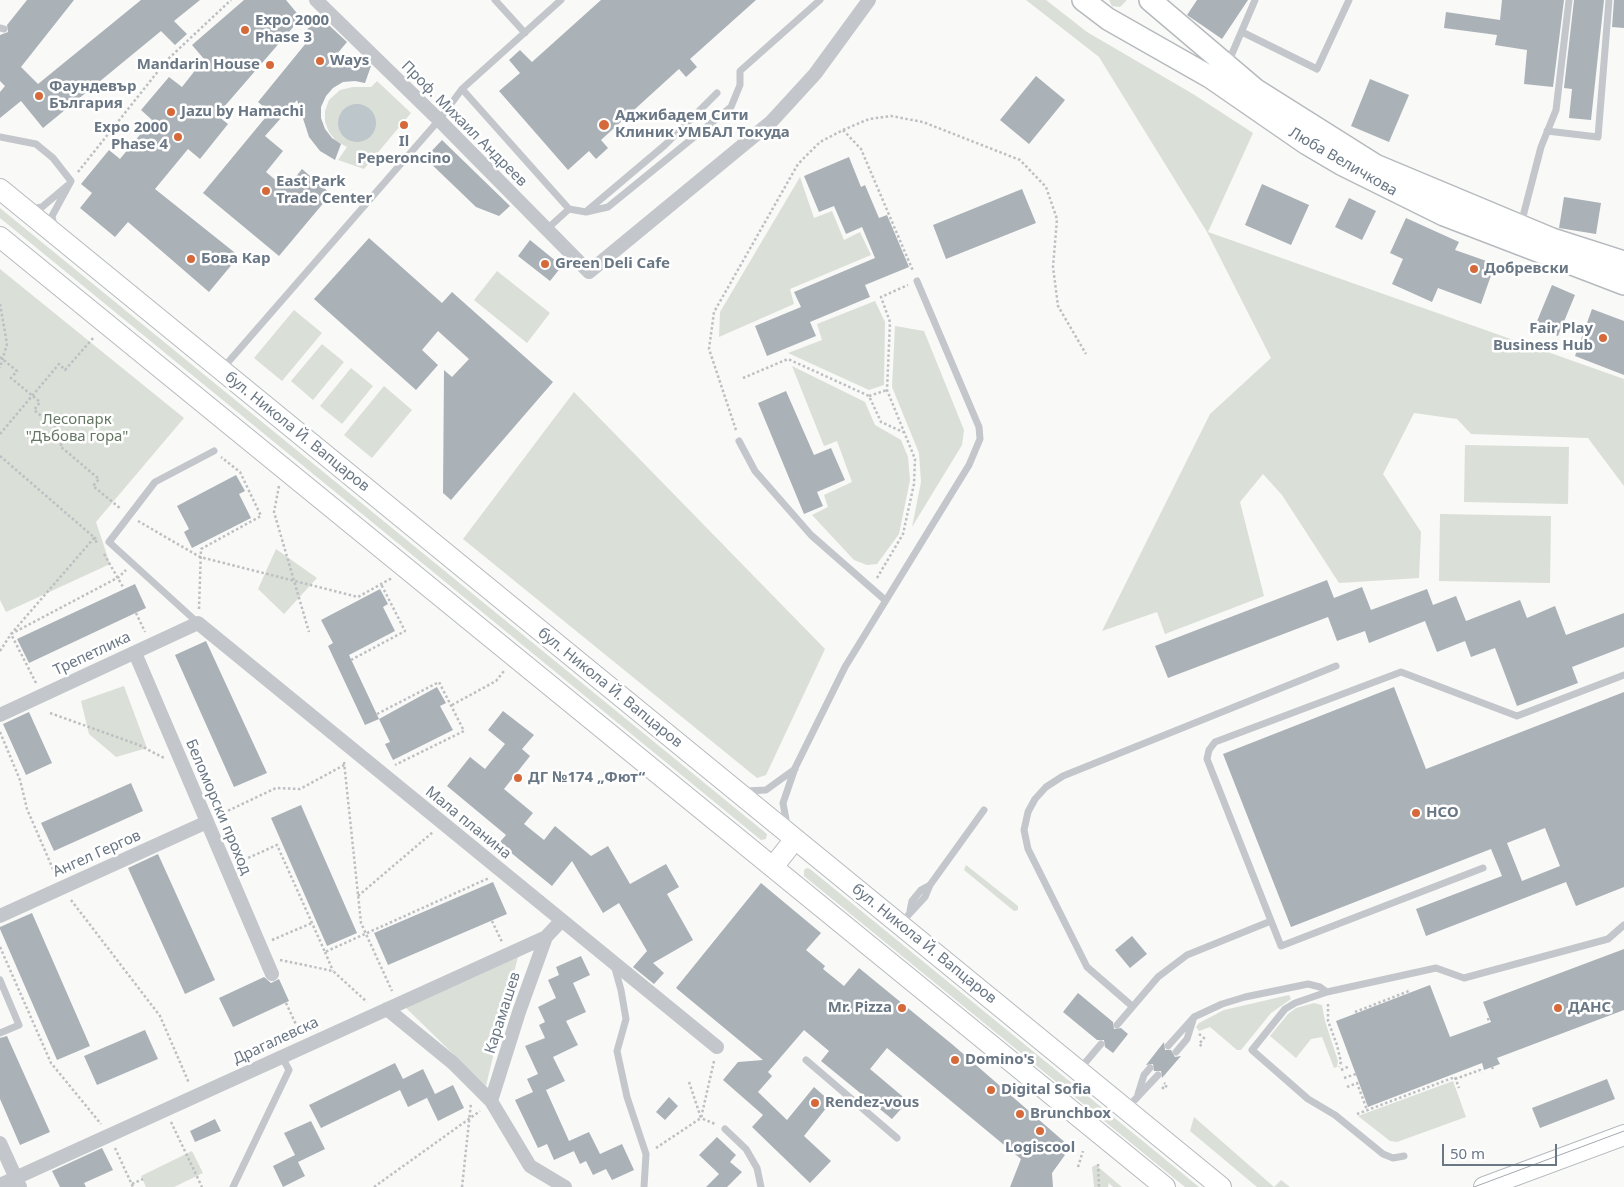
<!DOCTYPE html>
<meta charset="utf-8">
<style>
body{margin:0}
#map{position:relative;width:1624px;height:1187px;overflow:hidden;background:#f9f9f7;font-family:"Noto Sans",sans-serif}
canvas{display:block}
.scale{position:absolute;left:1442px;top:1144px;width:115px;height:22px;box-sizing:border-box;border:2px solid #6a7785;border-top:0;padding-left:6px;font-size:15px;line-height:18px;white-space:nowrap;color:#6a7785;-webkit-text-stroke:4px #fff;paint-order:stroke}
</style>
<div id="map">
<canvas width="1624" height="1187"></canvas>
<div class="scale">50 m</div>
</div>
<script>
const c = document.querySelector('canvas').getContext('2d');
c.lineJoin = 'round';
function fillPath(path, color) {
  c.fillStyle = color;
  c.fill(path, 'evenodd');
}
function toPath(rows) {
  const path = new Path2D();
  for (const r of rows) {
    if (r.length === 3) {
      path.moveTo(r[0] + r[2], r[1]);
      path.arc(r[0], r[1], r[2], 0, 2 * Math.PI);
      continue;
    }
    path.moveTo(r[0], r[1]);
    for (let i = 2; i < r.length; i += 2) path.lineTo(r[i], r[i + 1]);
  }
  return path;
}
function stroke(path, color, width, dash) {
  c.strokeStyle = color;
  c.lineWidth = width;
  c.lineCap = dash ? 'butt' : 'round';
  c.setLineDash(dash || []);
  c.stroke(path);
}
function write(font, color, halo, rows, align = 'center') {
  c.font = font + ' "Noto Sans",sans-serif';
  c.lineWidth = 5;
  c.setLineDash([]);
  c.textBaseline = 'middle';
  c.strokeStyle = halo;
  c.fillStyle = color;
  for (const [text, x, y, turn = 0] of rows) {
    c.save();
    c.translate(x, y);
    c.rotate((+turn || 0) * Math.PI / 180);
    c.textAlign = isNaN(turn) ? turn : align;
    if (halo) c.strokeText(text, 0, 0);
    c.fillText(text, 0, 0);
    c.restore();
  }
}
const green = toPath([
 [1026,0,1046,0,1087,32,1193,94,1253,133,1208,232,1624,379,1624,486,1588,438,1471,434,1457,419,1414,413,1383,474,1421,532,1419,578,1339,583,1282,495,1263,474,1240,502,1264,596,1165,634,1157,612,1102,631,1210,414,1271,358,1207,232,1099,57],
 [1109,0,1127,0,1120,7,1112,6],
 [377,81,411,113,364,169,338,160,347,147,336,141,329,132,325,122,325,111,329,100,340,90,353,87,371,87],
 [800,177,814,218,832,211,844,240,860,232,871,255,790,289,794,304,719,337,720,312],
 [0,208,767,834,766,839,761,840,0,218],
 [0,269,184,418,96,522,110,564,6,612,0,600],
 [497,271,550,313,527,343,474,300],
 [875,301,885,322,884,385,869,390,788,353,822,340,817,324],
 [294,310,322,333,282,381,254,358],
 [895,326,924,331,964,430,962,445,912,527,921,482,919,453,892,387],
 [322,344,344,362,313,400,291,381],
 [792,366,865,402,875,425,901,440,908,457,910,480,899,534,877,564,867,565,854,560,812,515,828,507,824,495,852,482,837,441,824,446],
 [351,368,373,386,342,424,320,406],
 [384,386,412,410,372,458,344,435],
 [574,392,825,649,766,775,757,778,463,539],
 [1465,445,1569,447,1568,504,1464,502],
 [1440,514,1551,516,1550,583,1439,581],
 [276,549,317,578,284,614,258,589],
 [124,686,147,748,116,757,89,734,81,701],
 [966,865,1018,906,1018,910,1014,911,964,870],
 [807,868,810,869,1199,1187,1185,1187,804,876,804,870],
 [518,957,504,1010,486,1086,404,1006],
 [1289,995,1291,999,1271,1013,1241,1050,1237,1050,1210,1027,1199,1031,1196,1027,1199,1023,1224,1010],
 [1314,1003,1322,1005,1325,1021,1338,1061,1337,1067,1334,1068,1322,1037,1311,1039,1296,1058,1270,1036,1288,1014,1296,1008],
 [1453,1081,1466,1117,1397,1142,1390,1141,1358,1116],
 [1194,1117,1274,1187,1281,1180,1290,1187,1257,1187,1190,1131],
 [192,1151,203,1173,174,1187,146,1187,141,1176],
 [1096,1165,1110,1177,1122,1187,1113,1187,1109,1183,1108,1187,1094,1187,1092,1167]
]);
const water = toPath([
 [357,123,19]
]);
const building = toPath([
 [27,0,74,0,21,67,38,84,141,0,200,0,174,21,187,34,175,45,161,31,43,128,21,101,0,118,0,92,5,86,0,81,0,35,8,32,7,25],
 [244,0,286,0,301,18,217,115,228,124,200,159,188,149,155,189,239,256,209,292,128,222,115,237,80,208,92,193,81,184,109,150,120,159,152,120,141,110,169,77,182,87,204,59,192,45],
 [601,0,756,0,690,59,697,67,686,77,679,69,601,140,608,148,596,159,589,151,568,170,499,91,520,73,509,60,520,50,532,62],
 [1197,0,1248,0,1222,39,1187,15],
 [1502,0,1564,0,1553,87,1524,84,1527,50,1495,45,1497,35,1444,28,1446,12,1500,20],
 [1574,0,1604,0,1591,120,1569,118,1572,89,1564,88],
 [1614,0,1624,0,1624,28,1612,27],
 [319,16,347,42,326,67,355,63,371,66,365,83,355,81,343,82,333,88,326,96,321,107,321,118,325,129,332,138,341,144,335,160,320,151,309,137,297,100,265,136,283,151,266,172,286,189,302,169,331,194,279,256,203,193,270,112,258,102,311,37,305,32],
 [1036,76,1065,100,1029,144,1000,120],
 [1370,79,1409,95,1389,142,1351,126],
 [442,140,510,206,499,216,476,207,425,158],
 [849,157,861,187,865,185,879,218,887,215,909,267,865,285,870,297,810,322,816,336,767,356,755,326,801,307,794,292,875,258,862,227,846,234,834,206,819,212,804,176],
 [1262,184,1309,205,1291,245,1245,225],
 [1022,189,1036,223,946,259,933,225],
 [1564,197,1601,203,1596,234,1559,228],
 [1349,198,1376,211,1362,240,1335,227],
 [1406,218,1459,242,1455,250,1495,264,1481,304,1438,288,1432,302,1392,284,1403,259,1390,253],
 [369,238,442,303,452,292,553,382,451,500,443,493,444,370,452,377,469,359,438,331,422,350,438,365,416,390,314,299],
 [530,240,562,266,550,281,518,256],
 [1552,285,1575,295,1558,336,1535,326],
 [1592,309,1624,321,1624,375,1575,356],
 [786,391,814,455,831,448,845,480,817,492,823,506,804,514,758,403],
 [236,475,245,491,239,494,251,518,192,548,184,532,189,529,177,506],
 [1327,580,1334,598,1362,587,1371,610,1427,589,1433,605,1456,596,1466,621,1520,600,1527,618,1555,606,1566,635,1624,613,1624,647,1572,667,1578,683,1517,706,1495,648,1471,657,1465,641,1437,652,1425,621,1369,643,1365,631,1337,641,1328,617,1168,678,1155,646],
 [135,584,146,608,29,663,17,639],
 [380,589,388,604,383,607,395,631,349,655,379,719,365,725,328,646,333,643,321,620],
 [206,641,267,773,234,787,175,655],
 [437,687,446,703,440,706,453,730,393,760,385,744,390,742,379,719],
 [1394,687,1426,769,1624,692,1624,887,1576,906,1566,882,1426,936,1416,909,1502,876,1491,849,1291,927,1223,754],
 [1545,828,1560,866,1522,881,1507,843],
 [503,711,534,735,522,749,530,756,504,789,533,813,524,824,544,840,555,826,591,856,608,846,630,884,666,864,679,887,667,894,693,940,653,963,664,973,654,984,633,967,647,951,619,903,603,913,572,861,552,886,499,843,506,835,447,786,470,757,485,769,505,744,488,730],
 [29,712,52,763,26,775,3,724],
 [131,783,143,811,54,851,41,823],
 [301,805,357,933,327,946,271,818],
 [158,854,215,980,185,994,128,868],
 [493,882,507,914,388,965,374,933],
 [761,883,821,933,806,950,825,966,823,969,844,986,859,968,953,1045,1068,1145,1062,1152,1065,1155,1052,1173,1053,1187,1010,1187,1021,1159,887,1048,870,1069,908,1101,892,1119,821,1061,829,1051,804,1030,768,1072,772,1076,758,1092,787,1120,814,1087,831,1102,804,1136,831,1161,810,1183,752,1127,763,1115,723,1080,738,1062,763,1060,676,988],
 [32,913,90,1046,57,1060,0,929,0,927],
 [1132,936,1147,954,1130,968,1115,950],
 [1624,949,1624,1010,1497,1058,1500,1064,1484,1070,1482,1063,1368,1107,1336,1021,1430,985,1450,1037,1491,1022,1483,1002],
 [581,956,590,975,573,983,586,1012,566,1021,578,1045,553,1057,565,1081,546,1090,569,1141,589,1132,600,1154,622,1144,634,1170,612,1180,606,1169,593,1175,586,1161,580,1164,572,1147,574,1151,554,1160,547,1144,538,1148,515,1100,533,1092,527,1079,538,1074,525,1046,545,1038,539,1025,545,1022,538,1007,556,998,548,980,559,975,556,967],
 [264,977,271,983,279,979,289,1001,233,1027,219,998],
 [1078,993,1113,1022,1114,1029,1121,1028,1128,1034,1113,1053,1105,1047,1104,1040,1097,1040,1063,1012],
 [145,1030,158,1059,97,1085,84,1056],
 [7,1036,50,1132,20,1145,0,1099,0,1038],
 [1164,1042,1165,1050,1171,1050,1175,1057,1181,1056,1162,1078,1161,1071,1154,1071,1153,1064,1146,1065],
 [395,1063,403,1079,423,1069,435,1094,453,1085,464,1108,438,1121,427,1098,433,1095,408,1107,400,1090,321,1128,309,1105],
 [1607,1079,1615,1099,1540,1128,1532,1108],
 [669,1097,678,1106,665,1120,656,1112],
 [215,1119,221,1131,195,1142,190,1131],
 [311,1121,325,1149,298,1162,305,1176,283,1187,273,1166,295,1155,284,1133],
 [717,1137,736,1155,730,1162,742,1172,727,1187,706,1187,719,1174,699,1155],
 [102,1148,113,1170,84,1183,86,1187,60,1187,52,1171]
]);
const path = toPath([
 [843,130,869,119,891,116,923,122,1020,160,1046,187,1057,219,1053,267,1058,306,1086,354],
 [78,172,167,60,231,0],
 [0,304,7,344,0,368],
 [0,357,17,371,11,378,40,402,34,410,67,437,60,446,99,479,93,486,121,509],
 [743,378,788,359,869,396,881,422,903,432],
 [869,396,887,390],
 [736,430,709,349,714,312,798,164,820,142,843,130,861,149,913,271],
 [0,434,59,364,65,370,94,337],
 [0,456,96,539],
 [279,486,274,512,309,632],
 [138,521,200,557,358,597,392,578],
 [104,554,123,587],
 [877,578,903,534,914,484,915,459,887,390,890,322,881,297,908,285],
 [199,609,201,549,261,516,240,472,221,457],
 [136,613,145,632],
 [0,651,11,634,94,538,97,543],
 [351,660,405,631,381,584],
 [36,683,11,634,119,577,126,570],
 [452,705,496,681,504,671],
 [50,713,139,745,164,758],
 [377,714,439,682,464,731,395,765],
 [0,732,20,780,27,809,56,876],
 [344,762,361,923,392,991],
 [219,815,276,788,300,789,346,764],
 [239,862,277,845,325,952,489,878],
 [358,896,433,832],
 [71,900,160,1016,189,1083],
 [492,921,502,942],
 [272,940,312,923],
 [0,947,51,1063,101,1124],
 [325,952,333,971],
 [280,960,333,971,367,1002],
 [286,1003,300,1033],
 [1328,1004,1328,1021,1337,1045,1341,1062,1339,1067],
 [1355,1012,1409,991,1408,989],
 [1488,1018,1489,1022],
 [1199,1034,1204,1038,1199,1044,1203,1047],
 [1492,1067,1493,1069],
 [1341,1070,1350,1066],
 [1344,1078,1356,1074],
 [1455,1079,1480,1070,1482,1073],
 [689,1082,701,1118,715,1124],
 [1162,1087,1164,1089,1167,1085,1164,1083],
 [1347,1087,1357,1083,1367,1110],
 [1357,1114,1455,1077,1459,1088],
 [171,1122,202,1187],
 [115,1148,133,1187],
 [656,1148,701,1118,714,1061],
 [1098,1164,1099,1187],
 [1078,1167,1083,1151],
 [132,1184,143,1179],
 [374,1187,480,1111],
 [462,1187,471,1103]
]);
const lane = toPath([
 [495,0,525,33],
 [0,28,4,29],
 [1242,32,1317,69,1349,0],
 [1228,63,1255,0],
 [462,89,569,209,586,212,608,207,731,107,740,85,740,71,820,0],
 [1547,131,1598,137,1609,0],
 [0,137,36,144,53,158,71,181,52,216,54,226],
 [31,209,42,207,67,186],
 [588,210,665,145,717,93],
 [1521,224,1541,147,1556,110,1569,0],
 [547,229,569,209],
 [223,368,439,120,462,89,561,0],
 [739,441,755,471,811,535,885,600],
 [198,623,109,542,155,482,214,451],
 [746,791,766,790,795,769],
 [787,825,783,803,795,768,845,667,969,465,980,439,979,427,917,281],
 [1483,868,1281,946,1207,759,1209,750,1215,742,1401,672,1517,716,1624,675],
 [910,911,912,901,921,890,930,885],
 [901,923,925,897,930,885,984,810],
 [614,965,621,990,626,1019,617,1051,627,1097,646,1154,644,1187],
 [0,980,19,1025,0,1033],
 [1327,992,1295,1003,1285,1009,1252,1050,1308,1099,1335,1115,1383,1154,1393,1158,1404,1156],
 [1132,1006,1087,967,1028,849,1024,830,1028,812,1035,799,1046,787,1063,776,1336,666],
 [1117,1025,1158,977,1187,955,1271,921],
 [1168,1046,1194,1017,1222,1004,1245,997,1308,984,1320,987,1327,992,1436,968,1464,978,1608,939,1624,925],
 [1176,1052,1187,1039,1193,1020],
 [806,1060,897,1138],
 [1079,1070,1101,1044],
 [1138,1094,1144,1075,1150,1068],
 [1128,1107,1158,1075],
 [725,1129,746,1149,757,1168,761,1187],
 [233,1187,289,1070,282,1057]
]);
const street = toPath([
 [316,0,439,120,589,272,771,122,815,74,869,0],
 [135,653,272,974],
 [0,715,198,623,717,1047],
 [0,916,207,822],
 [387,1009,453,1063,491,1101,530,1166,565,1187],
 [491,1101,519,1012,546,937],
 [0,1143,20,1187],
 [0,1185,546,937,561,921]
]);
const secondary = toPath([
 [0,189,1221,1187],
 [0,237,1165,1187],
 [773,867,795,839],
 [1484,1187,1624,1135]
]);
const primary = toPath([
 [1083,0,1108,19,1210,77,1307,144,1341,164,1444,215,1624,284],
 [1150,0,1256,90,1375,165,1552,239,1624,262]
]);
const tram = toPath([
 [1474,1187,1624,1131]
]);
const markers = [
 [245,30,5,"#d6693a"],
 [320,61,5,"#d6693a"],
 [270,65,5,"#d6693a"],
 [39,96,5,"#d6693a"],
 [171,112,5,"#d6693a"],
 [404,125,5,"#d6693a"],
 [604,125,6,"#d6693a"],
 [178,137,5,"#d6693a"],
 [266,191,5,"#d6693a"],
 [191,259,5,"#d6693a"],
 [545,264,5,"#d6693a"],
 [1474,269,5,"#d6693a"],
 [1603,338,5,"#d6693a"],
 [518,778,5,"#d6693a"],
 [1416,813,5,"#d6693a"],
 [902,1008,5,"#d6693a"],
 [1558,1008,5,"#d6693a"],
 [955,1060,5,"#d6693a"],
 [991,1090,5,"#d6693a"],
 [815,1103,5,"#d6693a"],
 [1020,1114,5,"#d6693a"],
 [1040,1131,5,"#d6693a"]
];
const poiNames = [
 ["Expo 2000",255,21],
 ["Phase 3",255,38],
 ["Ways",330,61],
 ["Mandarin House",260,65,"right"],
 ["Фаундевър",49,87],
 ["България",49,104],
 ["Jazu by Hamachi",181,112],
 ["Аджибадем Сити",615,116],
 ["Клиник УМБАЛ Токуда",615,133],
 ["Expo 2000",168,128,"right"],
 ["Phase 4",168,145,"right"],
 ["Il",404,142,"center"],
 ["Peperoncino",404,159,"center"],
 ["East Park",276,182],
 ["Trade Center",276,199],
 ["Бова Кар",201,259],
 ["Green Deli Cafe",555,264],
 ["Добревски",1484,269],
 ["Fair Play",1593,329,"right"],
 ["Business Hub",1593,346,"right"],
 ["ДГ №174 „Фют“",528,778],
 ["НСО",1426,813],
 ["Mr. Pizza",892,1008,"right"],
 ["ДАНС",1568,1008],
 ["Domino's",965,1060],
 ["Digital Sofia",1001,1090],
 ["Rendez-vous",825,1103],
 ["Brunchbox",1030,1114],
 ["Logiscool",1040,1148,"center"]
];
const streetNames = [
 ["Проф. Михаил Андреев",464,124,45],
 ["Люба Величкова",1343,162,30],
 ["бул. Никола Й. Вапцаров",297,432,39],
 ["Трепетлика",92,654,-25],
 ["бул. Никола Й. Вапцаров",610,688,39],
 ["Беломорски проход",218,807,67],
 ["Мала планина",468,823,39],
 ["Ангел Гергов",97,854,-24],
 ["бул. Никола Й. Вапцаров",924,944,39],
 ["Карамашев",503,1013,-72],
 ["Драгалевска",276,1041,-25]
];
const parkNames = [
 ["Лесопарк",77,420],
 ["\"Дъбова гора\"",77,437]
];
fillPath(green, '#dadfd8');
fillPath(water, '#bdc6cb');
fillPath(building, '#aab1b7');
stroke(secondary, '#b5babe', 22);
stroke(primary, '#b6babe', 24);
stroke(path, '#bdbfc2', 2.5, [2.5, 2.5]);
stroke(lane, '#c3c6ca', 7);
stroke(street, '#c3c6ca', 14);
stroke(secondary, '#fff', 20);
stroke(primary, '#fff', 21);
stroke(tram, '#a4a9af', 1);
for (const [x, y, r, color] of markers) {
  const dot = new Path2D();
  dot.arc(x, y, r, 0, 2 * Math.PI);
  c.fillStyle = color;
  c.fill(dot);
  stroke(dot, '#fff', 2);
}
write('bold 15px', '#6a7785', '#fff', poiNames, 'left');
write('15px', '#6a7785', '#fff', streetNames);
write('15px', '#667865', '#fff', parkNames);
</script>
